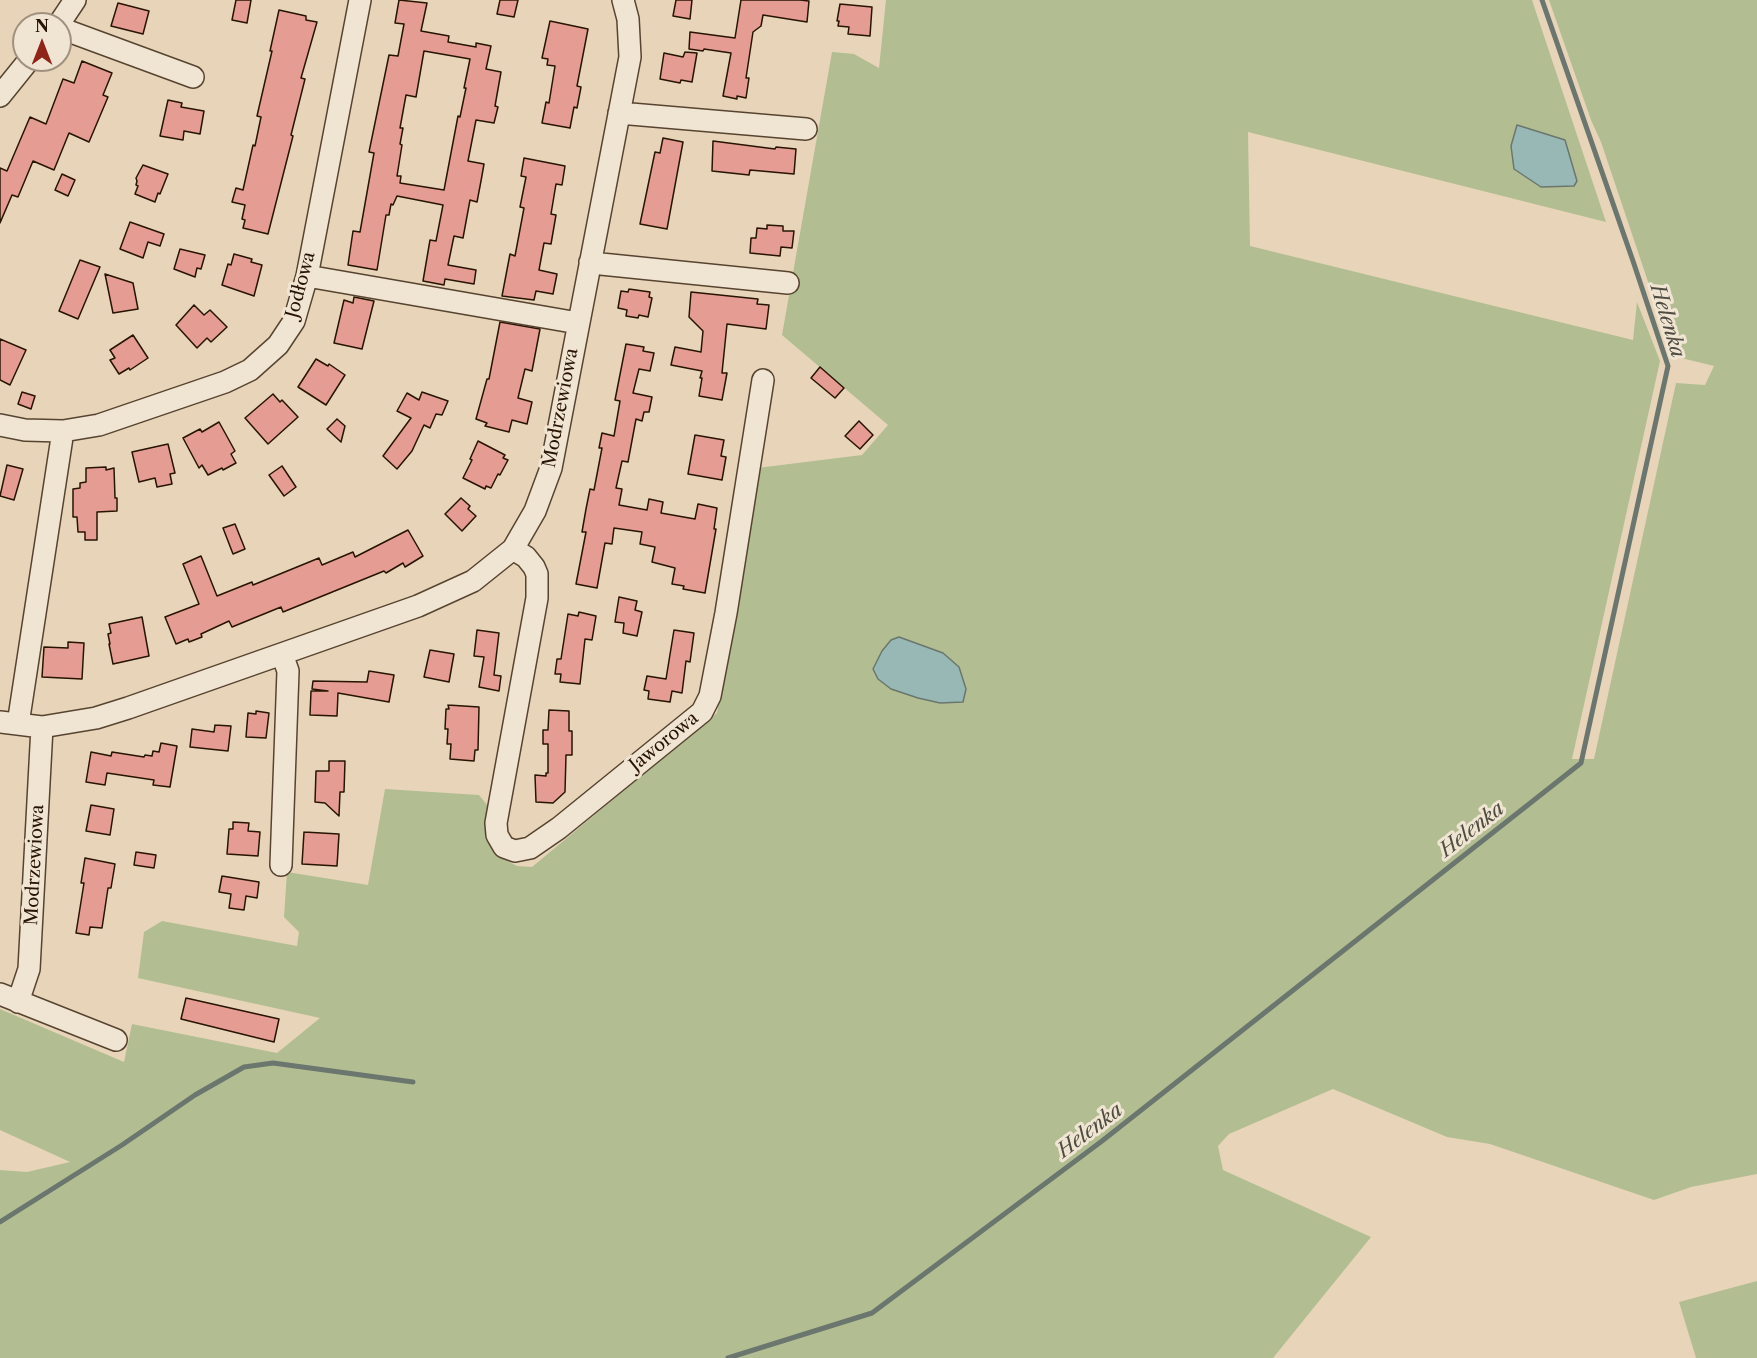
<!DOCTYPE html>
<meta charset="utf-8">
<style>
body{margin:0}
#map{position:relative;width:1757px;height:1358px;overflow:hidden;background:#e8d5b9;font-family:"Libre Caslon Text",serif}
canvas{display:block}
.north{position:absolute;left:12px;top:12px;width:60px;height:60px;box-sizing:border-box;background:#f0e4d2;border:2px solid #a0917f;border-radius:50%;rotate:0deg;font-size:16px;font-weight:700;line-height:24px;text-align:center;color:#271403}
.north::after{content:'';display:block;margin:auto;width:21px;height:27px;background:#8f2418;clip-path:polygon(50% 0,100% 100%,50% 72%,0 100%)}
</style>
<div id="map">
<canvas width="1757" height="1358"></canvas>
<div class="north">N</div>
</div>
<script>
const c = document.querySelector('canvas').getContext('2d');
c.lineJoin = 'round';
function fillPath(path, color) {
  c.fillStyle = color;
  c.fill(path, 'evenodd');
}
function toPath(rows) {
  const path = new Path2D();
  for (const r of rows) {
    path.moveTo(r[0], r[1]);
    for (let i = 2; i < r.length; i += 2) path.lineTo(r[i], r[i + 1]);
  }
  return path;
}
function stroke(path, color, width, dash) {
  c.strokeStyle = color;
  c.lineWidth = width;
  c.lineCap = dash ? 'butt' : 'round';
  c.setLineDash(dash || []);
  c.stroke(path);
}
function write(font, color, halo, rows, align = 'center') {
  c.font = font + ' "Libre Caslon Text",serif';
  c.lineWidth = 6;
  c.setLineDash([]);
  c.textBaseline = 'middle';
  c.strokeStyle = halo;
  c.fillStyle = color;
  for (const [text, x, y, turn = 0] of rows) {
    c.save();
    c.translate(x, y);
    c.rotate((+turn || 0) * Math.PI / 180);
    c.textAlign = isNaN(turn) ? turn : align;
    if (halo) c.strokeText(text, 0, 0);
    c.fillText(text, 0, 0);
    c.restore();
  }
}
const green = toPath([
 [886,0,1532,0,1606,222,1248,132,1250,246,1633,340,1637,302,1660,361,1572,759,1594,759,1676,383,1705,385,1714,366,1673,356,1601,142,1591,120,1549,0,1757,0,1757,1174,1691,1187,1654,1200,1490,1144,1447,1137,1333,1089,1229,1134,1218,1146,1223,1170,1371,1237,1273,1358,0,1358,0,1170,27,1172,70,1162,0,1130,0,1009,124,1062,132,1024,277,1053,320,1018,138,978,144,932,162,921,297,946,299,932,284,917,287,872,368,885,385,789,479,795,488,806,485,839,498,856,517,866,532,867,717,713,757,468,862,455,888,425,782,335,832,52,854,54,879,68],
 [899,637,917,644,940,703,918,698,891,689,882,651,891,640],
 [1757,1281,1757,1358,1696,1358,1679,1302]
]);
const water = toPath([
 [1517,125,1565,140,1577,181,1574,186,1541,187,1514,169,1511,146,1517,125],
 [899,637,943,653,959,667,966,689,963,702,940,703,918,698,891,689,878,679,873,669,882,651,891,640,899,637]
]);
const stream = toPath([
 [0,1222,122,1145,195,1095,244,1067,273,1063,413,1082],
 [728,1358,872,1313,1102,1141,1581,763,1668,366,1633,261,1542,0]
]);
const building = toPath([
 [236,0,251,0,247,23,232,20,236,0],
 [399,0,427,3,421,31,449,36,448,42,476,47,476,43,491,46,486,69,501,72,495,106,498,107,494,123,476,120,468,161,484,164,481,181,477,202,470,200,463,238,454,236,448,265,476,270,474,284,445,279,444,285,423,281,430,240,436,241,443,205,397,196,393,205,391,204,389,215,386,215,377,270,348,265,353,231,360,232,374,153,369,152,389,55,398,56,404,24,395,23,399,0],
 [424,51,470,59,464,88,466,88,460,117,458,116,444,190,400,183,401,176,397,176,402,145,400,144,403,128,400,128,406,95,416,97,424,51],
 [500,0,518,0,514,17,497,14,500,0],
 [676,0,692,0,690,19,673,16,676,0],
 [741,0,800,0,809,1,807,22,763,15,761,26,753,32,746,78,749,78,746,98,737,96,737,99,723,96,731,53,704,49,703,51,689,49,690,32,735,38,741,0],
 [118,3,149,11,143,34,111,26,118,3],
 [840,4,872,7,870,36,848,34,849,27,838,26,839,21,837,21,840,4],
 [279,10,306,16,306,20,317,22,301,78,305,79,291,135,293,136,268,234,243,228,245,220,242,219,245,205,232,202,236,188,243,190,253,145,255,146,261,117,257,116,272,51,270,51,279,10],
 [550,21,588,29,577,86,581,87,577,108,574,107,570,128,542,123,546,102,549,103,555,66,547,65,548,59,542,58,550,21],
 [685,52,697,53,692,82,681,80,680,83,660,79,664,53,683,57,685,52],
 [82,61,112,73,103,95,108,97,89,142,69,133,54,170,33,161,18,197,12,195,0,223,0,168,7,171,30,117,46,124,63,79,74,83,82,61],
 [168,100,182,103,181,107,204,111,200,134,184,131,183,140,160,136,168,100],
 [663,138,683,142,667,229,640,224,655,152,660,153,663,138],
 [713,141,775,149,776,147,796,149,794,174,750,170,749,175,712,171,713,141],
 [524,158,565,166,562,185,556,184,551,214,556,215,551,244,544,243,539,270,557,274,553,294,536,291,534,300,502,296,510,254,515,256,524,208,520,207,526,177,521,176,524,158],
 [143,165,168,174,160,194,158,193,155,202,135,194,138,186,136,185,137,181,136,178,143,165],
 [62,174,75,180,68,196,55,190,62,174],
 [130,222,164,234,160,246,148,242,143,258,120,249,130,222],
 [767,225,783,226,783,231,794,231,792,248,781,247,780,256,750,253,751,238,756,238,757,228,767,229,767,225],
 [180,249,205,255,201,269,197,268,195,277,174,269,180,249],
 [234,254,252,259,251,262,262,265,254,296,222,285,228,264,231,265,234,254],
 [80,260,100,267,78,319,59,311,80,260],
 [105,274,133,283,138,309,113,313,105,274],
 [629,289,650,292,649,297,652,298,648,317,639,315,638,318,626,316,627,310,618,308,621,291,628,292,629,289],
 [691,292,758,299,757,304,769,305,766,329,727,324,722,373,727,373,722,400,699,396,702,378,700,378,702,371,671,365,675,347,701,352,703,331,689,317,691,292],
 [354,297,374,301,362,349,334,343,344,300,353,303,354,297],
 [194,305,204,315,210,310,227,327,211,342,207,338,197,348,176,325,194,305],
 [500,322,540,329,532,371,525,369,518,398,532,402,527,424,512,420,509,432,485,426,487,423,476,419,487,379,489,379,500,322],
 [133,335,148,358,130,370,129,368,119,374,110,360,115,358,110,350,133,335],
 [0,339,26,350,10,385,0,380,0,339],
 [626,344,644,347,643,351,654,353,650,371,639,369,633,393,652,397,649,412,644,412,642,421,636,419,628,462,622,461,616,488,622,489,619,505,647,510,649,499,663,502,661,513,695,519,698,504,717,508,714,529,716,529,705,593,683,589,684,586,672,584,675,568,652,562,655,547,640,544,642,532,614,528,612,544,605,543,597,588,576,584,586,532,582,532,586,509,590,489,594,490,602,448,599,448,602,433,614,436,620,401,615,400,626,344],
 [316,359,328,366,329,364,345,375,326,405,298,387,316,359],
 [820,367,844,388,835,398,811,378,820,367],
 [22,392,35,396,31,409,18,404,22,392],
 [422,392,448,401,442,415,436,414,430,428,424,425,412,451,397,469,383,456,411,418,397,411,407,393,419,400,422,392],
 [273,394,280,402,282,400,298,417,268,444,245,418,273,394],
 [337,419,345,426,341,442,327,429,337,419],
 [859,421,873,435,860,449,845,436,859,421],
 [219,422,235,451,231,454,236,463,223,470,222,468,208,475,202,465,199,468,183,438,200,429,202,432,219,422],
 [695,435,724,440,721,456,726,457,722,480,688,474,695,435],
 [478,441,505,455,503,458,508,460,500,475,498,474,491,488,486,486,485,489,463,478,472,460,470,459,478,441],
 [168,444,175,473,170,474,172,484,157,487,155,478,139,482,132,452,168,444],
 [7,465,23,469,14,500,0,496,7,465],
 [282,466,296,487,284,496,269,475,282,466],
 [106,467,106,470,114,468,115,498,117,498,117,511,97,512,97,540,85,540,85,532,78,532,77,517,73,517,73,489,80,488,80,483,86,482,86,468,106,467],
 [461,498,470,506,468,509,476,516,462,531,445,514,461,498],
 [235,524,245,549,233,554,223,528,235,524],
 [408,530,423,556,405,567,403,563,386,573,384,571,283,612,281,607,232,627,229,621,201,634,202,637,189,642,188,639,176,644,165,617,199,604,183,564,201,556,217,596,252,582,253,585,319,558,322,565,353,552,355,557,408,530],
 [619,597,637,601,635,610,642,612,637,636,623,633,624,623,615,622,619,597],
 [579,612,596,616,592,640,585,639,580,684,560,682,561,674,555,674,557,659,561,659,568,614,578,616,579,612],
 [142,617,149,656,113,664,109,644,110,644,108,634,111,633,109,624,142,617],
 [477,630,499,633,494,675,501,676,499,691,479,687,484,657,474,656,477,630],
 [674,630,694,633,690,662,686,661,682,693,672,691,670,702,648,699,649,691,644,690,647,676,666,679,674,630],
 [68,642,84,643,82,679,42,677,44,647,68,648,68,642],
 [430,650,454,654,449,682,424,677,430,650],
 [369,671,394,675,389,702,338,693,337,716,310,715,311,691,328,691,312,689,313,681,367,682,369,671],
 [448,705,479,707,478,750,475,750,474,761,450,759,451,744,447,744,448,729,445,729,446,709,449,709,448,705],
 [549,710,569,711,569,731,572,731,572,755,566,755,565,792,553,803,536,802,535,775,546,776,546,773,548,773,548,744,543,744,543,730,548,730,549,710],
 [256,711,269,713,266,738,246,737,248,713,256,714,256,711],
 [215,725,231,726,228,751,190,747,192,729,214,732,215,725],
 [161,743,177,746,170,787,153,785,154,780,107,773,105,785,86,782,91,752,111,756,112,752,144,757,145,755,152,756,153,751,159,752,161,743],
 [329,761,345,761,344,792,340,792,339,816,325,803,315,802,316,771,329,771,329,761],
 [91,805,114,809,110,835,86,831,91,805],
 [233,822,249,823,248,831,260,832,258,856,227,854,229,829,233,829,233,822],
 [304,832,339,834,337,866,302,864,304,832],
 [136,852,156,855,154,868,134,865,136,852],
 [85,858,115,864,111,888,108,888,102,928,90,927,89,935,76,933,84,883,81,883,85,858],
 [222,876,259,882,257,898,246,896,244,910,229,908,231,894,219,892,222,876],
 [186,998,279,1019,274,1042,181,1019,186,998]
]);
const minor = toPath([
 [59,24,75,0],
 [60,28,193,77],
 [0,96,29,60],
 [619,113,806,129],
 [590,262,601,264,788,283],
 [307,276,578,323],
 [0,425,25,430,63,431,99,425,225,382,250,370,278,345,294,321,307,276,360,0],
 [513,549,526,557,534,567,537,574,537,598,496,823,497,835,504,847,515,851,530,848,559,828,702,712,710,696,726,613,763,380],
 [0,722,42,727,96,718,128,708,418,606,473,581,513,549,535,511,551,468,630,57,628,19,623,0],
 [18,724,63,431],
 [281,865,288,671,282,654],
 [0,994,116,1040],
 [18,1002,29,969,42,727]
]);
const streetNames = [
 ["Jodłowa",301,285,-75],
 ["Modrzewiowa",561,408,-79],
 ["Jaworowa",664,742,-39],
 ["Modrzewiowa",35,865,-87]
];
const waterNames = [
 ["Helenka",1667,321,73],
 ["Helenka",1472,830,-38],
 ["Helenka",1090,1131,-37]
];
fillPath(green, '#b2be92');
fillPath(water, '#98b8b5');
stroke(water, '#6b766e', 1.5);
stroke(stream, '#6b766e', 5);
fillPath(building, '#e59c92');
stroke(building, '#271403', 1.5);
stroke(minor, '#574430', 24);
stroke(minor, '#f0e4d2', 21);
write('18px', '#271403', '#f0e4d2', streetNames);
write('italic 20px', '#4f4d41', '#f0e4d2', waterNames);
</script>
